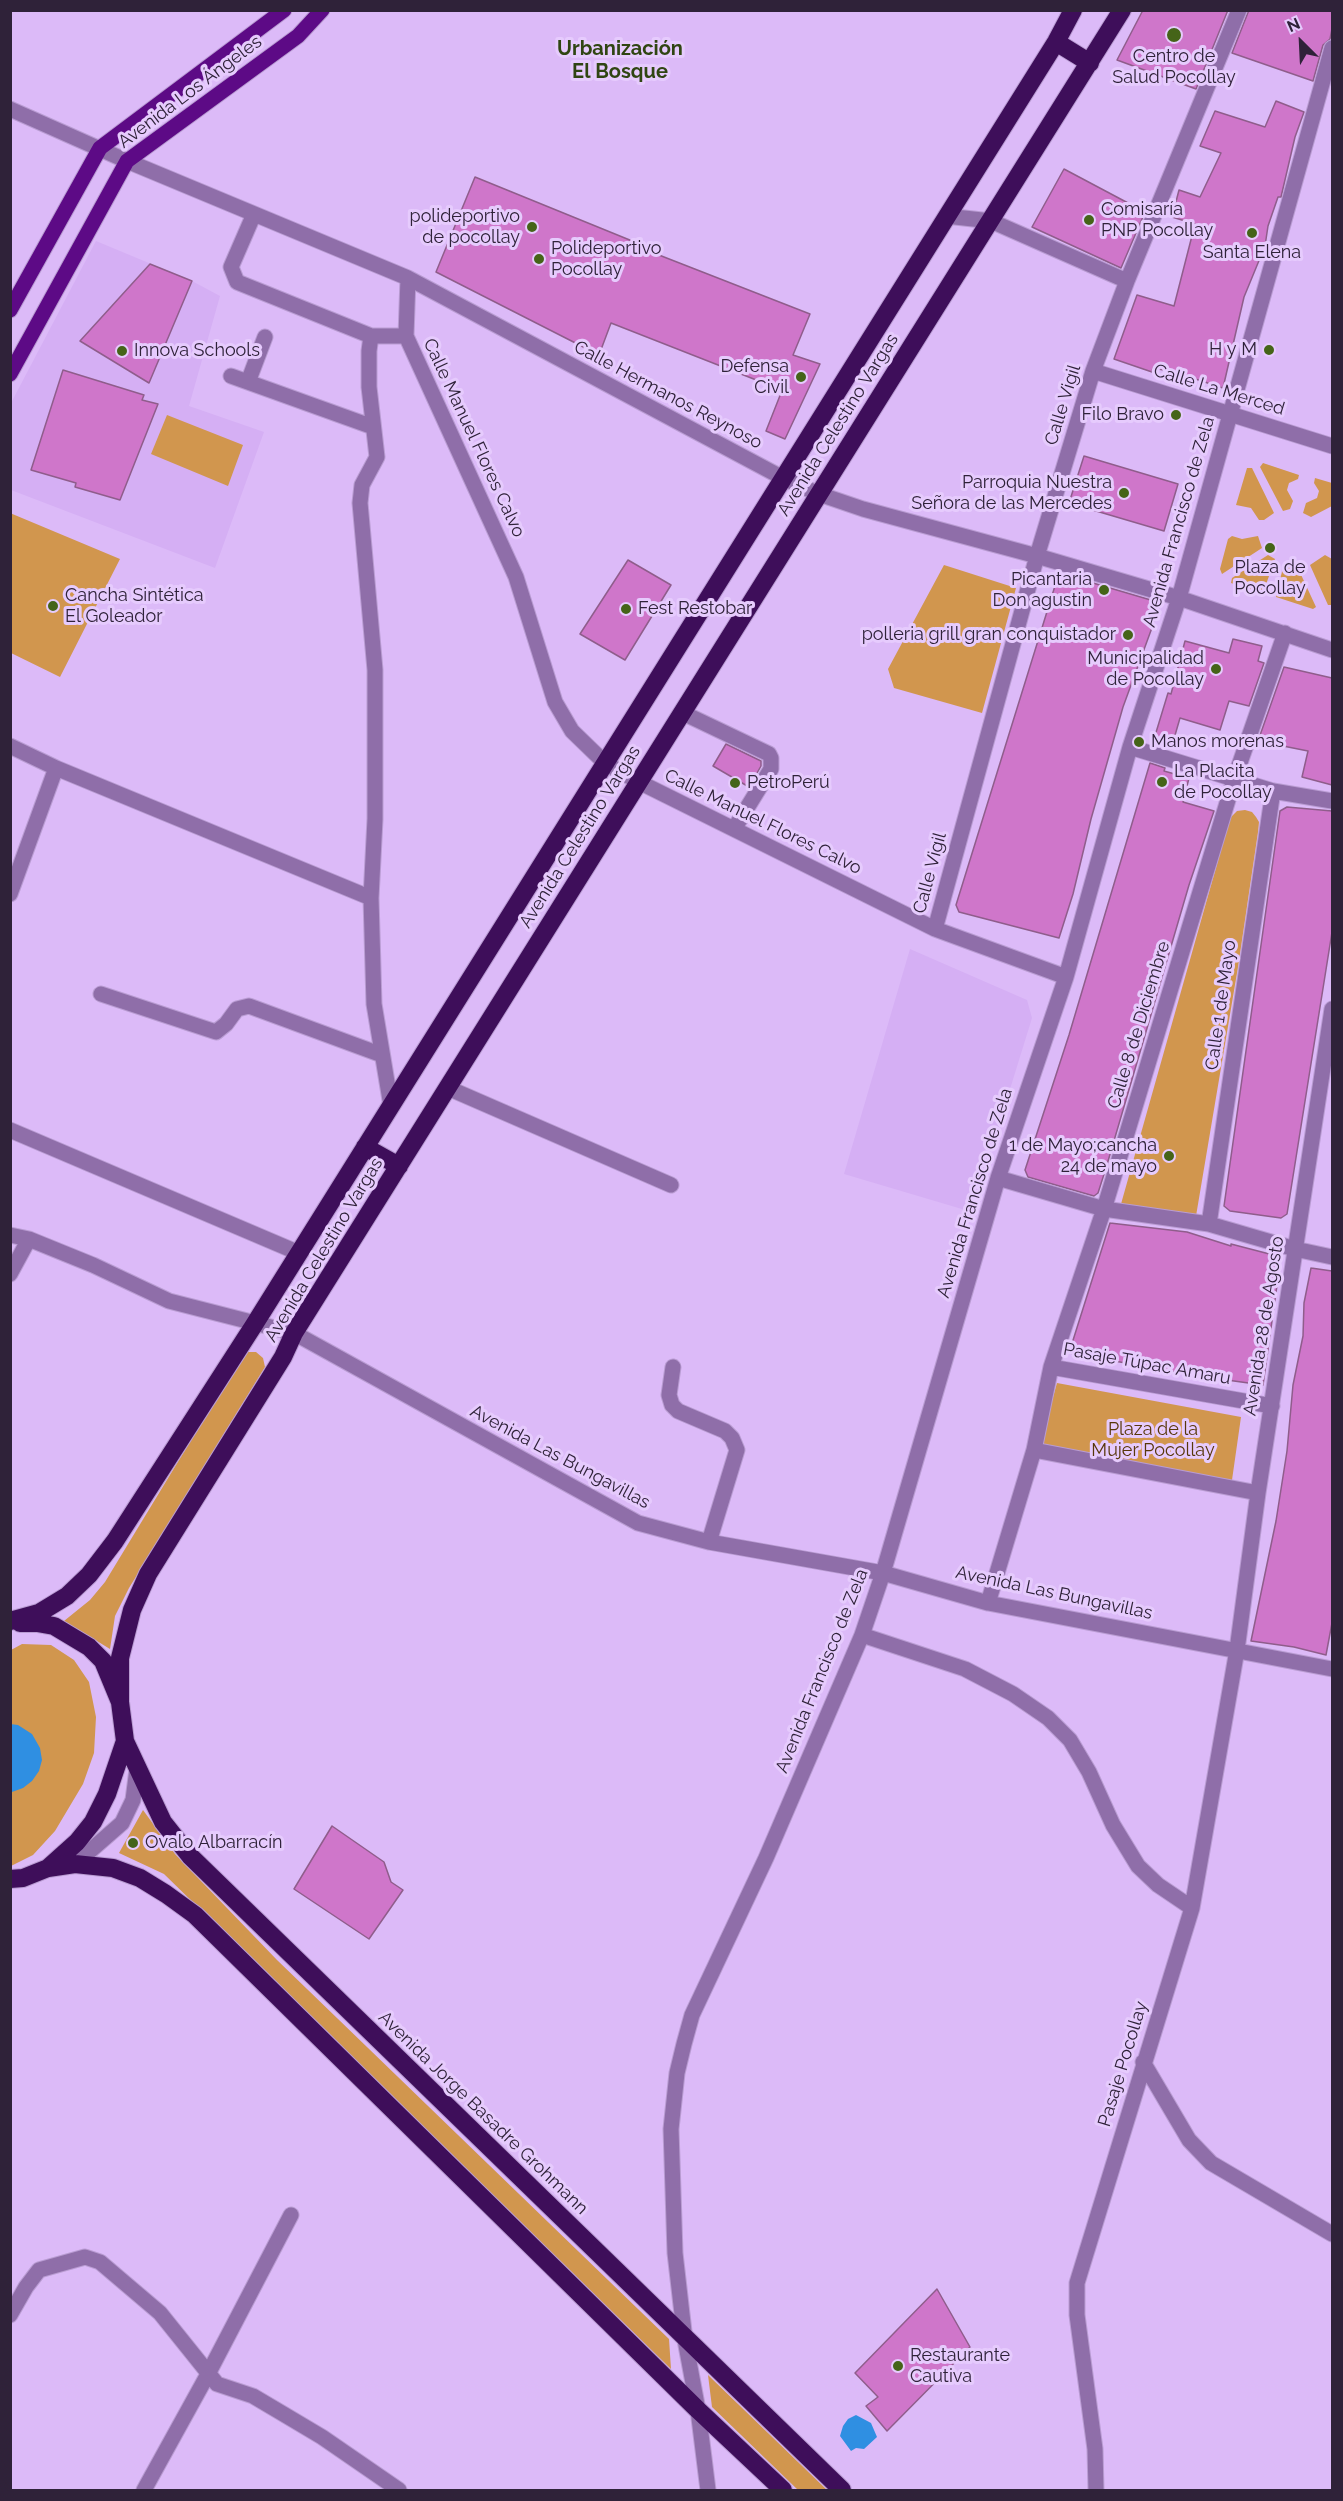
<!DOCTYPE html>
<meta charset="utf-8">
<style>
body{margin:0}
#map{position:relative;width:1343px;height:2501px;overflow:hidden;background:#dcbaf8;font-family:Raleway,sans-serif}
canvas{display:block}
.frame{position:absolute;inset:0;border:12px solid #2f2239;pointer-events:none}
.north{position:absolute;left:1271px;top:12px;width:60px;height:60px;-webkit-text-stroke:4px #e6cbfd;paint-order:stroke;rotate:336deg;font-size:16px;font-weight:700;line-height:24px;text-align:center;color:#2f2239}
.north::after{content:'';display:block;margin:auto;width:21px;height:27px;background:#2f2239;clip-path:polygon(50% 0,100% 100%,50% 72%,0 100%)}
</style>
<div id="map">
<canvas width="1343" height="2501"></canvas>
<div class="frame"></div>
<div class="north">N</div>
</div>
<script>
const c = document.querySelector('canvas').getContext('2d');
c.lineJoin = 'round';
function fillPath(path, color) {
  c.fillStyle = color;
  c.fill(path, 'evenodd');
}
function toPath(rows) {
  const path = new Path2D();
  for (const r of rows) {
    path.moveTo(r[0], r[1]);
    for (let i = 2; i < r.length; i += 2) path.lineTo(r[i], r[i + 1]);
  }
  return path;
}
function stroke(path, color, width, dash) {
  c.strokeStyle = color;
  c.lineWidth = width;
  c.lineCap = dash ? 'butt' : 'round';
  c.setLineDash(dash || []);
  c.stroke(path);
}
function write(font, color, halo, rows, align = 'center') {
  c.font = font + ' Raleway,sans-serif';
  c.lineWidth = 6;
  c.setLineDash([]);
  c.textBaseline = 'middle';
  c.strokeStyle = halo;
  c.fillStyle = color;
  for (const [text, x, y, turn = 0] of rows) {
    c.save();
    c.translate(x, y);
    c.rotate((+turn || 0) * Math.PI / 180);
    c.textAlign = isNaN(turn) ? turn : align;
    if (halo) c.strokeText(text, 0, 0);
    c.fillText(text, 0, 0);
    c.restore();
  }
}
const built = toPath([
 [96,241,192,281,220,296,189,406,264,432,215,568,11,490,10,405],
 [910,949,1027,1000,1032,1018,972,1212,844,1174]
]);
const green = toPath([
 [167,415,243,445,228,486,151,454],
 [1263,463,1299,475,1298,479,1289,483,1287,490,1293,501,1290,509,1283,511,1260,467],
 [1247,468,1252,468,1274,513,1264,520,1259,520,1251,508,1236,505],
 [1315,478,1332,483,1332,506,1311,517,1303,513,1306,503,1317,498,1319,491,1314,483],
 [10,513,120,559,60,677,11,653],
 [1232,536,1242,539,1258,536,1262,548,1222,574,1220,569,1228,539],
 [1268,555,1275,559,1263,593,1231,583,1232,578],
 [1325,555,1332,559,1332,605,1328,605,1310,565],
 [1284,563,1297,566,1316,607,1313,609,1276,597],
 [944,565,1016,588,982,713,894,688,888,669],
 [1245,810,1252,812,1256,817,1259,822,1258,832,1238,967,1196,1216,1121,1204,1230,818,1237,811],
 [248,1352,256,1352,263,1358,265,1367,129,1588,115,1616,110,1649,64,1621,90,1600,105,1582,241,1358],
 [1057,1383,1241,1417,1230,1494,1036,1457],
 [22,1644,51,1645,74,1660,89,1682,96,1717,94,1753,83,1784,55,1831,33,1855,11,1866,11,1650],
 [143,1810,175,1854,277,1960,669,2339,671,2369,164,1874,119,1853],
 [708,2375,827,2490,798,2490,712,2407]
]);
const water = toPath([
 [10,1724,18,1725,32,1734,40,1748,42,1760,39,1771,32,1781,23,1788,12,1792,10,1792],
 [856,2415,871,2423,877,2437,864,2449,856,2448,851,2451,840,2436,843,2426,848,2419]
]);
const building = toPath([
 [1143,10,1228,10,1196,89,1117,60,1143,10],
 [1249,10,1332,10,1332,29,1330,39,1323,45,1313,81,1232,53,1249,10],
 [1276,101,1304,112,1295,137,1281,197,1278,197,1268,226,1265,246,1244,297,1223,388,1174,372,1153,368,1152,372,1114,359,1137,295,1174,306,1195,224,1172,217,1179,190,1200,197,1221,153,1200,146,1215,111,1265,127,1276,101],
 [1064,169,1145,212,1121,268,1032,227,1064,169],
 [475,177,642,245,641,248,810,314,793,355,820,364,785,439,766,431,781,393,769,385,611,323,599,355,436,272,475,177],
 [150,264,192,281,149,383,80,341,150,264],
 [63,370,144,395,142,400,158,404,120,500,75,487,76,483,31,470,63,370],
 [1084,456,1178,484,1164,531,1069,503,1084,456],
 [628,560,671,585,625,660,580,634,628,560],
 [1059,573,1161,603,1123,707,1091,819,1073,894,1059,938,959,912,956,905,1059,573],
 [1233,639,1262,646,1258,661,1264,663,1249,706,1229,701,1220,730,1180,718,1171,749,1156,745,1157,740,1154,739,1168,693,1171,694,1185,641,1229,653,1233,639],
 [1284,667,1332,678,1332,785,1302,777,1308,751,1258,741,1284,667],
 [726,744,761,761,761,766,749,787,713,766,726,744],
 [1150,763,1165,768,1164,771,1189,778,1183,802,1214,811,1189,885,1106,1168,1098,1193,1094,1196,1028,1177,1025,1170,1069,1035,1150,763],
 [1287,807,1332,811,1332,932,1287,1214,1281,1218,1230,1211,1224,1206,1280,811,1287,807],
 [1110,1223,1187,1232,1231,1246,1231,1244,1281,1257,1263,1385,1205,1377,1069,1353,1110,1223],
 [1311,1268,1332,1271,1332,1623,1326,1655,1294,1647,1251,1641,1276,1521,1287,1451,1293,1385,1303,1336,1304,1303,1311,1268],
 [332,1826,384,1862,391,1882,403,1890,369,1939,294,1889,332,1826],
 [937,2289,970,2347,887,2431,866,2406,878,2397,855,2373,937,2289]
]);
const minor = toPath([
 [10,109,127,161,408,278,783,478,819,494,863,509,1037,556,1179,598,1332,650],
 [254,214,231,267,237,282,371,336],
 [946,216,991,221,1127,281],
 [408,278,406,336,516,577,555,702,572,731,605,763,639,782,935,929,1066,977],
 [1093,371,1332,446],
 [231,376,373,427],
 [248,382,265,337],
 [683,713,769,754,771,758,771,769,734,829],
 [10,746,56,768,371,898],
 [1130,747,1273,791,1332,801],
 [10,894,56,768],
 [935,929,1037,556,1093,371,1127,281,1239,10],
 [101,994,216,1032,226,1024,237,1009,249,1006,382,1055],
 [448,1088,671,1185],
 [391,1106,374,1004,371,898,375,819,375,670,360,503,362,485,377,457,369,387,369,351,371,336,406,336],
 [10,1130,299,1253],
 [998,1178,1104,1209,1209,1224,1295,1249,1332,1257],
 [1209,1224,1273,791],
 [10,1235,29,1239,93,1265,169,1301,294,1333,638,1523,709,1542,883,1573,988,1603,1332,1669],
 [10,1274,29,1239],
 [673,1367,669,1395,672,1405,678,1411,725,1431,732,1438,737,1450,709,1542],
 [1051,1367,1272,1406],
 [1034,1450,1258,1493],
 [988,1603,1034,1450,1051,1367,1104,1209,1234,780,1285,633],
 [862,1635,965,1669,1013,1694,1048,1718,1070,1740,1089,1772,1113,1825,1138,1866,1158,1885,1192,1908],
 [75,1864,122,1823,133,1800,137,1769],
 [1143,2062,1189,2140,1211,2163,1332,2234],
 [10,2315,26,2287,39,2270,85,2257,100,2262,160,2313,217,2384,253,2396,280,2412,322,2437,399,2490],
 [144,2490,208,2374,291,2215],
 [708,2490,698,2410,685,2340,675,2253,671,2129,677,2073,684,2044,692,2015,766,1858,862,1635,883,1573,998,1178,1066,977,1130,747,1179,598,1332,48],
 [1096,2490,1095,2449,1077,2315,1077,2283,1192,1908,1237,1650,1258,1493,1332,1009]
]);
const major = toPath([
 [10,310,100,148,284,10],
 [10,374,127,161,298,36,322,10]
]);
const highway = toPath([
 [1056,42,1090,63],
 [365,1147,399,1166],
 [10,1621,39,1613,67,1596,89,1575,115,1541,254,1325,1056,42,1073,10],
 [120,1702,120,1658,132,1610,148,1574,283,1357,294,1333,1122,10],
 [125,1741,163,1822,190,1856,842,2490],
 [48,1868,75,1864,113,1868,140,1878,166,1894,195,1915,698,2410,783,2490],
 [10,1879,23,1878,48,1868,77,1842,93,1822,107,1794,125,1741,120,1702,103,1661,89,1647,54,1626,37,1623,20,1623]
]);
const markers = [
 [1174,35,8,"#456418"],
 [1089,220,6,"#456418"],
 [532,227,6,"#456418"],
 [1252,233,6,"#456418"],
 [539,259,6,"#456418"],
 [1269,350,6,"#456418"],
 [122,351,6,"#456418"],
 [801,377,6,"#456418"],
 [1176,415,6,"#456418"],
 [1124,493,6,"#456418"],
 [1270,548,6,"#456418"],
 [1104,590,6,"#456418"],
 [53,606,6,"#456418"],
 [626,609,6,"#456418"],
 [1128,635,6,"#456418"],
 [1216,669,6,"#456418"],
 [1139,742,6,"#456418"],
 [1162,782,6,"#456418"],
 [735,783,6,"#456418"],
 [1169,1156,6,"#456418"],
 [133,1843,6,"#456418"],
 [898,2366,6,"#456418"]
];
const poiNames = [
 ["Centro de",1174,57,"center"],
 ["Salud Pocollay",1174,78,"center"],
 ["Comisaría",1101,210],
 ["PNP Pocollay",1101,231],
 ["polideportivo",520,217,"right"],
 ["de pocollay",520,238,"right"],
 ["Polideportivo",551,249],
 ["Pocollay",551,270],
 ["Santa Elena",1252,253,"center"],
 ["H y M",1257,350,"right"],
 ["Innova Schools",134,351],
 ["Defensa",789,367,"right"],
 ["Civil",789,388,"right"],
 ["Filo Bravo",1164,415,"right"],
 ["Parroquia Nuestra",1112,483,"right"],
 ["Señora de las Mercedes",1112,504,"right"],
 ["Plaza de",1270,568,"center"],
 ["Pocollay",1270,589,"center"],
 ["Picantaria",1092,580,"right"],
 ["Don agustin",1092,601,"right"],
 ["Cancha Sintética",65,596],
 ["El Goleador",65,617],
 ["Fest Restobar",638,609],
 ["polleria grill gran conquistador",1116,635,"right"],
 ["Municipalidad",1204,659,"right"],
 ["de Pocollay",1204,680,"right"],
 ["Manos morenas",1151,742],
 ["La Placita",1174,772],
 ["de Pocollay",1174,793],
 ["PetroPerú",747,783],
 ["1 de Mayo;cancha",1157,1146,"right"],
 ["24 de mayo",1157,1167,"right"],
 ["Ovalo Albarracín",145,1843],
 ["Restaurante",910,2356],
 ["Cautiva",910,2377]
];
const streetNames = [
 ["Avenida Los Ángeles",190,92,-37],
 ["Calle La Merced",1219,390,17],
 ["Calle Hermanos Reynoso",668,395,28],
 ["Calle Vigil",1063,405,-73],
 ["Avenida Celestino Vargas",838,425,-58],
 ["Calle Manuel Flores Calvo",474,438,65],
 ["Avenida Francisco de Zela",1179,522,-74],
 ["Calle Manuel Flores Calvo",763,822,26],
 ["Avenida Celestino Vargas",580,837,-58],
 ["Calle Vigil",930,873,-75],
 ["Calle 1 de Mayo",1221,1005,-82],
 ["Calle 8 de Diciembre",1139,1025,-73],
 ["Avenida Francisco de Zela",975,1193,-73],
 ["Avenida Celestino Vargas",324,1250,-59],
 ["Avenida 28 de Agosto",1264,1326,-81],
 ["Pasaje Túpac Amaru",1147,1364,10],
 ["Avenida Las Bungavillas",560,1457,28],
 ["Avenida Las Bungavillas",1054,1593,12],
 ["Avenida Francisco de Zela",822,1671,-68],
 ["Pasaje Pocollay",1123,2064,-73],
 ["Avenida Jorge Basadre Grohmann",483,2113,44]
];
const parkNames = [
 ["Plaza de la",1153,1430],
 ["Mujer Pocollay",1153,1451]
];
const neighbourhoodNames = [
 ["Urbanización",620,49],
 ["El Bosque",620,72]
];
fillPath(built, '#d5aff4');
fillPath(green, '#d1964e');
fillPath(water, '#2f8fe2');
fillPath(building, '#cf76ca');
stroke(building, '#8f5d8b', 1.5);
stroke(minor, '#b99cd2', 17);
stroke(major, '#b99cd2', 17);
stroke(highway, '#b99cd2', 20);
stroke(minor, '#8f6ea9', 15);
stroke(major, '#5d0a86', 15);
stroke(highway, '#3e0e5a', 18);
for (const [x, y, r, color] of markers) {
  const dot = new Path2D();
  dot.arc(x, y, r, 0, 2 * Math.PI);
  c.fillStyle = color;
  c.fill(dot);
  stroke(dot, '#e6cbfd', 2);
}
write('18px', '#2f2239', '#e6cbfd', poiNames, 'left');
write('18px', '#2f2239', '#e6cbfd', streetNames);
write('18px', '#58370a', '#e6cbfd', parkNames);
write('bold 20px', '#304512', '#e6cbfd', neighbourhoodNames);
</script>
